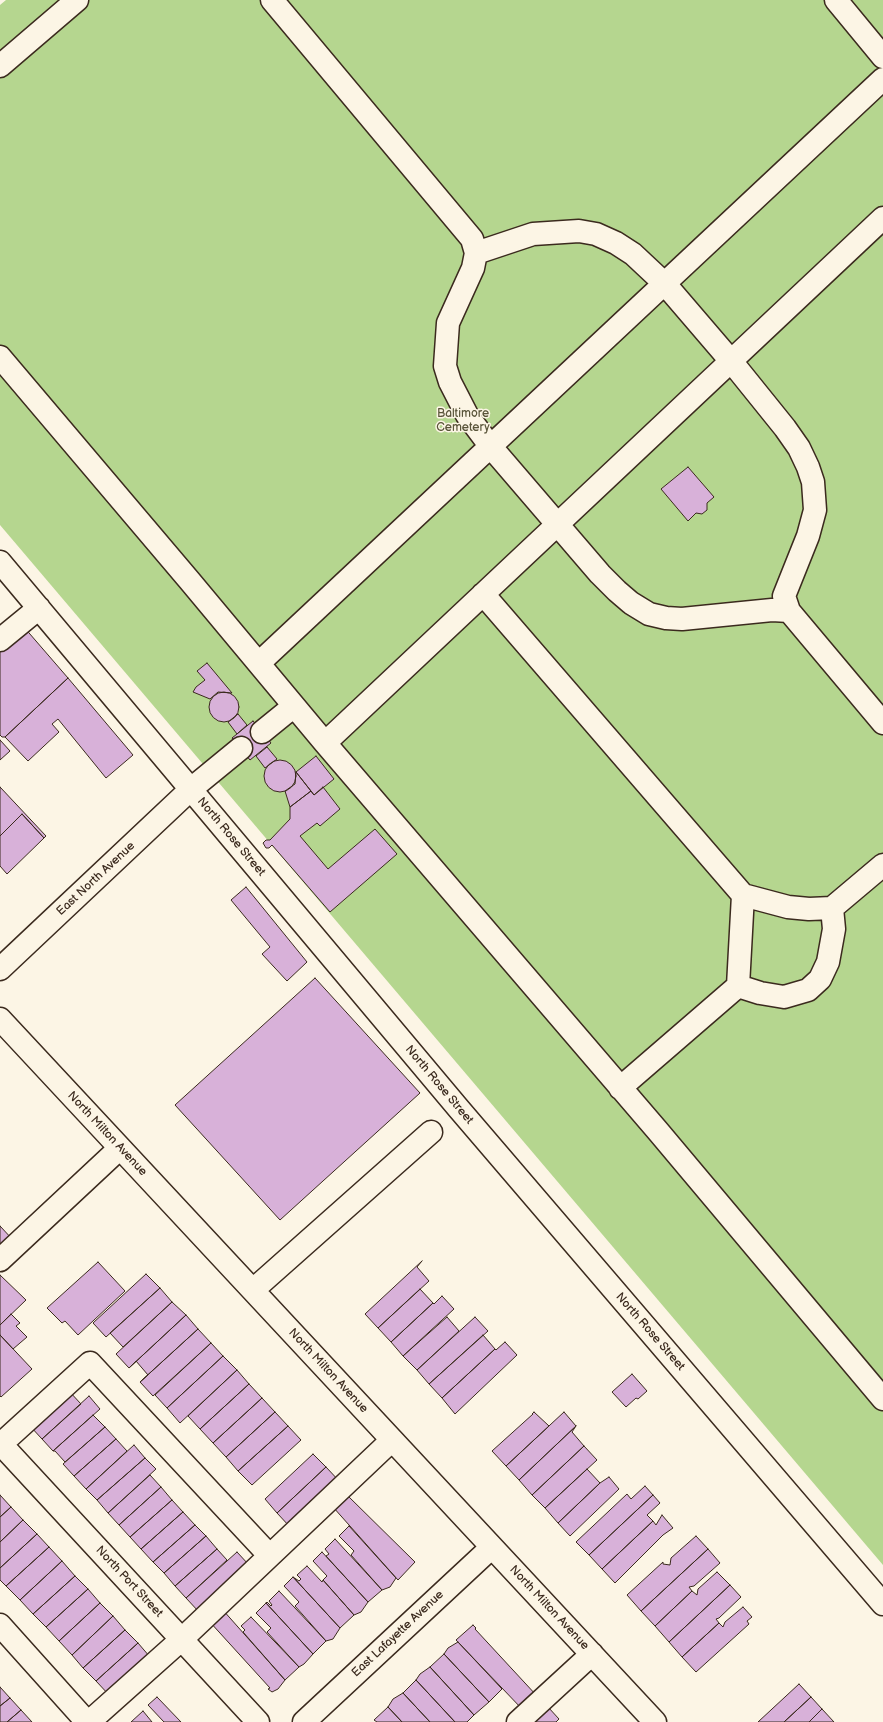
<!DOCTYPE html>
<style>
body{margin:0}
canvas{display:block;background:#fcf5e5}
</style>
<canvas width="883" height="1722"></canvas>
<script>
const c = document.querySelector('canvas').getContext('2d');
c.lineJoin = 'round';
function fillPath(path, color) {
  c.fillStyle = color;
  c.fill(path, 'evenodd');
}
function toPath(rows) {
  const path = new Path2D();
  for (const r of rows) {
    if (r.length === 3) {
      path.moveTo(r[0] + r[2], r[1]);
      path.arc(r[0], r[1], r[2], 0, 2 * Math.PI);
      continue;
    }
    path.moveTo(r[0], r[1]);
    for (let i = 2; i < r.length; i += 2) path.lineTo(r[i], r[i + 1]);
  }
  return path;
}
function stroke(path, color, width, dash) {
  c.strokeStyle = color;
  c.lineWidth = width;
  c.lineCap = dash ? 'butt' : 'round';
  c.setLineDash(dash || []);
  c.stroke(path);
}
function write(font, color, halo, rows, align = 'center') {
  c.font = font + ' "Balsamiq Sans",sans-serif';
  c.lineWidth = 3;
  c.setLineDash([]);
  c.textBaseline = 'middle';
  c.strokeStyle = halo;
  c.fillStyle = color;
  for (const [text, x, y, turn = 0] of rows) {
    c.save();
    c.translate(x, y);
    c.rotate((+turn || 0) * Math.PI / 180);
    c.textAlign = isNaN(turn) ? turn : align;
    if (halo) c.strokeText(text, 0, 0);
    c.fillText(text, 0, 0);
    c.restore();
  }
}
const green = toPath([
 [6,0,883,0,883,1565,0,525,0,5]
]);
const building = toPath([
 [688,467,714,497,707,503,707,510,702,514,696,513,688,521,661,489,688,467],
 [23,626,68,678,5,737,2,737,0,735,0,647,23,626],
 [207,663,232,693,218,692,210,699,193,692,196,687,205,680,197,671,207,663],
 [68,678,133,755,106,778,58,719,52,724,59,732,28,761,5,737,68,678],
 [224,707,15],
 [238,714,247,725,237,734,228,722,238,714],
 [253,721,271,743,250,760,232,738,253,721],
 [0,740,10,751,0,760,0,740],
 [267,747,277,759,265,768,256,756,267,747],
 [316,756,334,779,314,795,296,772,316,756],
 [280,776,16],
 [296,772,311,791,290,807,285,791,295,784,296,772],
 [0,787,46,836,44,838,22,814,0,836,0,787],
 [323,787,340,809,320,826,317,823,300,836,328,869,375,829,397,854,330,912,272,845,269,848,266,848,263,843,266,840,270,840,290,819,290,807,311,791,314,795,323,787],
 [22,814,44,838,7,874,0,866,0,836,22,814],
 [246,887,307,962,287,981,262,954,270,947,231,900,246,887],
 [315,978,420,1093,280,1220,175,1105,315,978],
 [0,1226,13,1240,0,1251,0,1226],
 [422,1261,417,1267,429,1281,378,1328,365,1314,422,1261],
 [98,1262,125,1291,78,1335,65,1321,62,1323,47,1308,98,1262],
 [146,1274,160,1288,106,1337,93,1323,146,1274],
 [0,1275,26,1300,0,1325,0,1275],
 [160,1288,172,1302,123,1347,110,1333,160,1288],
 [420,1289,433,1303,391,1342,378,1328,420,1289],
 [442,1296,454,1309,403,1356,391,1342,433,1303,434,1304,442,1296],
 [172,1302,186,1315,129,1368,116,1354,172,1302],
 [11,1314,20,1323,16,1326,27,1337,13,1349,0,1335,0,1325,11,1314],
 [186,1315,198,1329,140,1382,148,1375,136,1361,129,1368,186,1315],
 [447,1317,459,1331,417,1370,403,1356,447,1317],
 [475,1317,488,1331,429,1384,417,1370,475,1317],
 [198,1329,211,1343,153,1396,140,1382,198,1329],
 [0,1335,32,1369,1,1397,0,1396,0,1335],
 [483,1335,495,1349,442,1398,429,1384,483,1335],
 [505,1342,517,1355,455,1414,442,1398,495,1349,496,1350,505,1342],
 [211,1343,223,1356,167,1408,155,1395,211,1343],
 [223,1356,237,1370,180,1423,167,1408,223,1356],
 [237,1370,249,1384,200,1429,188,1416,237,1370],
 [632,1374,647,1391,638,1399,636,1398,626,1407,612,1392,632,1374],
 [249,1384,262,1398,213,1443,200,1429,249,1384],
 [69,1391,81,1404,42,1439,30,1426,69,1391],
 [89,1396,100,1409,53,1451,42,1439,89,1396],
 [262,1398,275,1412,226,1457,213,1443,262,1398],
 [275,1412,288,1426,238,1471,226,1457,275,1412],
 [534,1412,549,1426,506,1466,492,1451,533,1414,532,1414,534,1412],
 [564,1412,576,1426,519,1480,506,1466,564,1412],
 [93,1415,105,1427,65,1462,55,1451,53,1451,93,1415],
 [288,1426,301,1440,252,1485,238,1471,288,1426],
 [576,1426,572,1432,584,1446,532,1495,519,1480,576,1426],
 [105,1427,116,1439,74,1476,63,1464,105,1427],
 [116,1439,127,1451,86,1489,74,1476,116,1439],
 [134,1445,145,1458,97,1500,86,1489,134,1445],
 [584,1446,597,1460,545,1508,532,1495,584,1446],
 [313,1454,326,1467,277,1513,265,1499,313,1454],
 [145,1458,156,1469,108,1513,97,1500,145,1458],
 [326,1467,341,1483,290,1527,277,1513,326,1467],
 [587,1469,600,1483,558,1523,545,1508,587,1469],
 [150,1475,161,1487,119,1525,108,1513,150,1475],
 [609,1477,619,1489,570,1536,558,1523,600,1483,609,1477],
 [645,1486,653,1495,589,1555,576,1542,627,1494,631,1499,645,1486],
 [161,1487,172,1500,130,1537,119,1525,161,1487],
 [0,1495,11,1507,0,1517,0,1495],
 [347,1495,415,1562,398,1580,333,1507,347,1495],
 [653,1495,660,1503,647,1515,653,1521,602,1569,589,1555,653,1495],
 [172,1500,183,1512,141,1549,130,1537,172,1500],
 [11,1507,23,1520,0,1542,0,1517,11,1507],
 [183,1512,195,1525,153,1562,141,1549,183,1512],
 [662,1515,673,1528,663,1535,615,1583,602,1569,653,1521,656,1525,662,1515],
 [23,1520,37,1534,0,1568,0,1542,23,1520],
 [195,1525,206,1536,164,1573,153,1562,195,1525],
 [349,1526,396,1578,390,1587,382,1590,351,1555,354,1551,339,1536,349,1526],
 [37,1534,49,1547,6,1586,0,1580,0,1568,37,1534],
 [206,1536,217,1549,175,1586,164,1573,206,1536],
 [696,1536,708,1549,641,1611,627,1595,663,1562,663,1564,670,1565,671,1558,696,1536],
 [335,1539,382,1590,368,1602,326,1556,329,1554,325,1549,335,1539],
 [49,1547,62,1561,20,1600,6,1586,49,1547],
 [217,1549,227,1560,186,1598,175,1586,217,1549],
 [708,1549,720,1563,694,1586,689,1587,692,1591,655,1626,641,1611,708,1549],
 [237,1552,249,1565,199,1612,186,1598,237,1552],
 [322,1552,368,1602,361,1612,354,1615,323,1580,327,1576,313,1561,322,1552],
 [62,1561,75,1576,33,1614,20,1600,62,1561],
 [307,1566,322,1582,323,1580,354,1615,340,1628,293,1577,299,1581,301,1579,297,1575,307,1566],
 [717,1572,730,1585,669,1642,655,1626,692,1591,697,1595,698,1589,717,1572],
 [75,1576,88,1589,46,1627,33,1614,75,1576],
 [293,1577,340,1628,333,1639,326,1641,295,1606,299,1602,284,1586,293,1577],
 [730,1585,741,1597,719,1618,716,1619,719,1623,682,1657,669,1642,730,1585],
 [88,1589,100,1603,59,1641,46,1627,88,1589],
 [279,1591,326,1641,313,1654,266,1603,267,1602,271,1606,272,1605,269,1601,279,1591],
 [100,1603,113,1616,72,1655,59,1641,100,1603],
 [266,1603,313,1654,304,1664,299,1667,267,1632,271,1628,256,1613,266,1603],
 [743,1607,752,1617,747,1621,749,1624,696,1672,682,1657,719,1623,723,1627,725,1622,743,1607],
 [222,1609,285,1680,278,1689,272,1692,268,1689,270,1688,209,1621,222,1609],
 [113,1616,125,1630,83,1668,72,1655,113,1616],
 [251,1617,299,1667,285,1680,243,1632,245,1630,241,1626,251,1617],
 [473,1625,476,1628,475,1629,537,1696,523,1710,456,1640,473,1625],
 [125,1630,138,1643,96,1681,83,1668,125,1630],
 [458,1642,502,1689,489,1702,444,1654,448,1648,458,1642],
 [138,1643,150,1657,110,1696,96,1681,138,1643],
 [444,1654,489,1702,474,1715,430,1667,444,1654],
 [430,1667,474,1715,467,1722,455,1722,416,1680,420,1674,430,1667],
 [416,1680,455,1722,430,1722,403,1693,416,1680],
 [799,1684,811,1697,784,1722,758,1722,799,1684],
 [0,1687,10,1698,0,1706,0,1687],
 [403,1693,430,1722,402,1722,388,1707,393,1699,403,1693],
 [157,1697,181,1722,164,1722,148,1705,157,1697],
 [811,1697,822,1709,809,1722,784,1722,811,1697],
 [10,1698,21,1710,7,1722,0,1722,0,1706,10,1698],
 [388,1707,402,1722,377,1722,374,1720,388,1707],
 [548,1707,559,1719,556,1722,531,1722,548,1707],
 [822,1709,834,1722,809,1722,822,1709],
 [21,1710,32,1722,7,1722,21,1710],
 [143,1711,152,1722,131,1722,143,1711]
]);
const minor = toPath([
 [272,0,472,239,476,253],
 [836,0,883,57],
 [0,66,77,0],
 [0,357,189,580,325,743,657,1130,883,1399],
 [0,562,459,1109,883,1604],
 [483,594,743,895,788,907,809,909,832,908],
 [789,611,772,610,682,619,666,618,649,614,631,603,617,591,600,574,491,447,467,415,450,382,445,366,448,323,473,268,476,253,533,234,579,231,596,234,616,243,633,254,665,284,731,361,785,428,799,448,808,467,813,482,815,510,808,536,784,596,789,611,883,723],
 [0,640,39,608],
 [259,663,883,79],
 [262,732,294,706],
 [325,743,883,218],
 [0,969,191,789,241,748],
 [738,986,743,895],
 [0,1019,655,1722],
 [620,1088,738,986,760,993,784,997,808,990,820,979,828,962,834,929,832,908,883,865],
 [0,1260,120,1148],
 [253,1290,431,1132],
 [0,1443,258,1722],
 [1,1444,90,1363,269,1555],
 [0,1625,87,1722],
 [89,1722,182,1639,392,1440],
 [304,1722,492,1547],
 [518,1722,592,1654]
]);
const parkNames = [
 ["Baltimore",463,414],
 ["Cemetery",463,428]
];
const streetNames = [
 ["North Rose Street",231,837,50],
 ["East North Avenue",96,879,-43],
 ["North Rose Street",439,1085,50],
 ["North Milton Avenue",107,1134,47],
 ["North Rose Street",650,1332,49],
 ["North Milton Avenue",328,1371,47],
 ["North Port Street",129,1582,47],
 ["North Milton Avenue",549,1608,47],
 ["East Lafayette Avenue",398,1634,-43]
];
fillPath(green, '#b5d68f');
fillPath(building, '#d8b1d9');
stroke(building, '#3b2a1e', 1);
stroke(minor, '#3b2a1e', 25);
stroke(minor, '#fcf5e5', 22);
write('12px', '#5a553a', '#fcf5e5', parkNames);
write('12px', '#3b2a1e', '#fcf5e5', streetNames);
</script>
